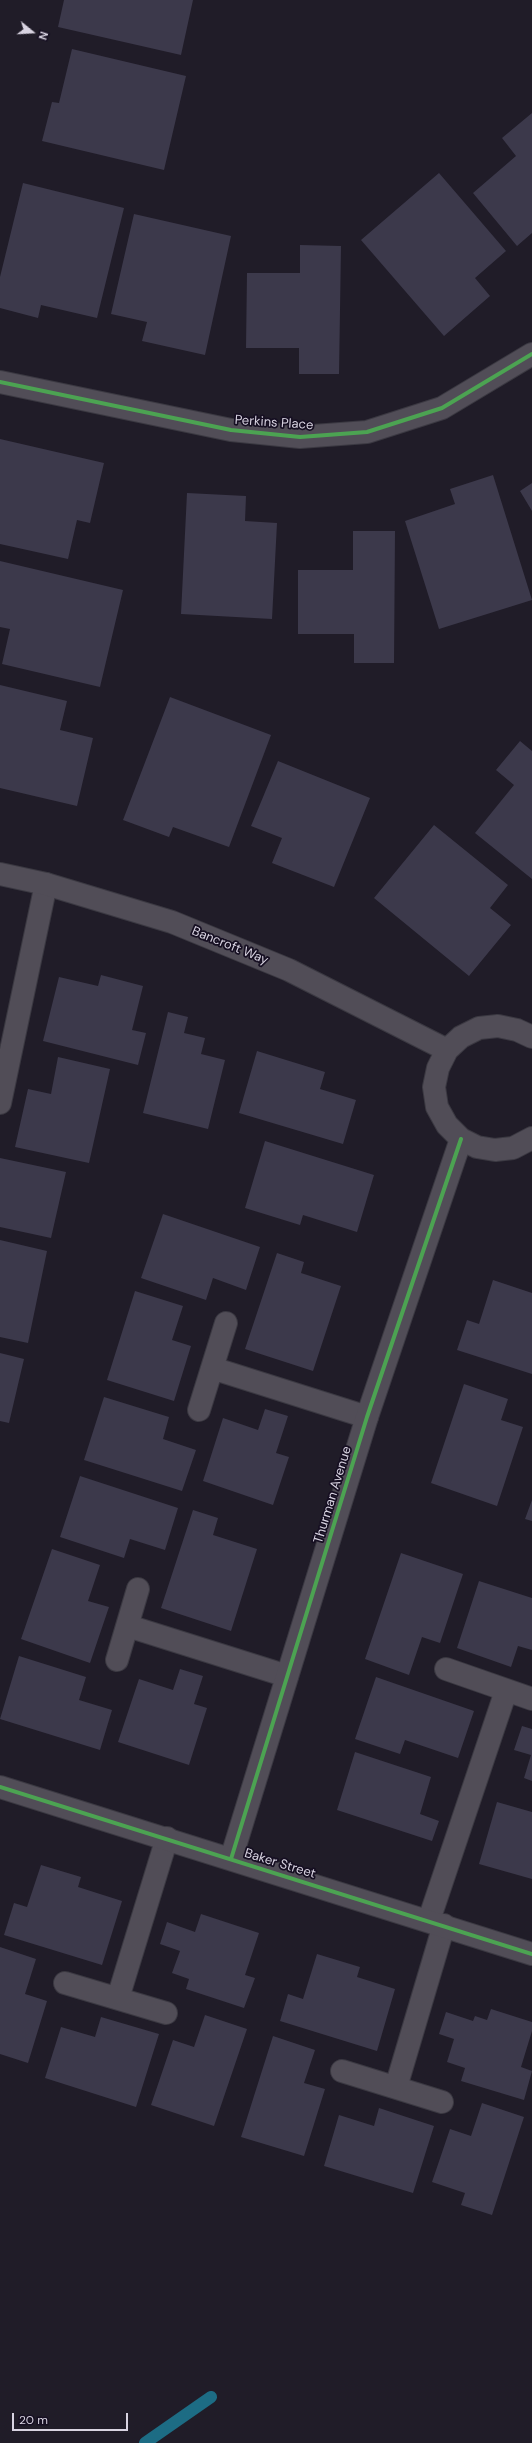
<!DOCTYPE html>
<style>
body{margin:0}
#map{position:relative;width:532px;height:2443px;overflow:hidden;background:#201c28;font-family:"DM Sans",sans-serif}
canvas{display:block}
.north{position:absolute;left:12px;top:12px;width:40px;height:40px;-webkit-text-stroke:3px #160f22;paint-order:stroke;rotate:108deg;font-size:11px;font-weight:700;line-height:16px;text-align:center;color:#d8d3e1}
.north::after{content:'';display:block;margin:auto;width:14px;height:18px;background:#d8d3e1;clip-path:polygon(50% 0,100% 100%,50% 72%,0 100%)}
.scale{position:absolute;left:12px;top:2413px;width:116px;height:18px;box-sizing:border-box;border:2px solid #d8d3e1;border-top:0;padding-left:5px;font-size:12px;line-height:14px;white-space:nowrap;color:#d8d3e1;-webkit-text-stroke:3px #160f22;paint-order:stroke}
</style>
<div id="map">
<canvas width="532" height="2443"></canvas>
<div class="north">N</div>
<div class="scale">20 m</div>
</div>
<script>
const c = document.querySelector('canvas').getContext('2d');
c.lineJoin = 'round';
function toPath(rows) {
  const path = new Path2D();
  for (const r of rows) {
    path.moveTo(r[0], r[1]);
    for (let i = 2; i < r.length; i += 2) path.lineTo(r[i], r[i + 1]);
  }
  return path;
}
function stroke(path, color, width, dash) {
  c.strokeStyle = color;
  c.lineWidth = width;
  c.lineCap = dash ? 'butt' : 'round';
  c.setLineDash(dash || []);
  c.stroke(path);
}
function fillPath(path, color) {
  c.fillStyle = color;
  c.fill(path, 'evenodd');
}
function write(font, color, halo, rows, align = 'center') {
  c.font = font + ' "DM Sans",sans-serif';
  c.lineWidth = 3.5;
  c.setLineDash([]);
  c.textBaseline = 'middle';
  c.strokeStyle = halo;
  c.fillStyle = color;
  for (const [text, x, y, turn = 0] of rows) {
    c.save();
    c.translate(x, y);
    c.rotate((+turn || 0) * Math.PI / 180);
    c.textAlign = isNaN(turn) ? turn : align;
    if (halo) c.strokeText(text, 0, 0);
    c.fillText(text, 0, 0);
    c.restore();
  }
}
const stream = toPath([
 [145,2443,211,2397]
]);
const building = toPath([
 [64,0,193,0,181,55,58,27],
 [72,49,186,76,164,170,42,141,52,102,59,103],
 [532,113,532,233,517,246,473,193,516,156,502,138],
 [439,173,506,251,475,278,490,296,444,336,361,240],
 [23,183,124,208,97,318,41,305,38,318,0,308,0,277],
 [134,214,231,236,205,355,142,341,147,322,111,314],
 [300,245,341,246,339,374,299,374,299,348,246,348,247,273,300,273],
 [0,439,104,463,90,523,77,520,68,559,0,544],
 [493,475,532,600,439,629,405,521,455,504,450,489],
 [532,483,532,511,520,491],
 [187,493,246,496,245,521,277,523,272,619,181,614],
 [353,531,395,531,394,663,354,663,354,634,298,634,298,570,353,570],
 [0,561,123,590,100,687,2,664,10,629,0,627],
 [0,685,67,701,60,730,93,738,77,806,0,788],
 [170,697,271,735,229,847,173,827,169,837,123,820],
 [520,741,532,751,532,879,475,833,514,785,496,770],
 [278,761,370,798,334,887,272,863,282,838,251,826],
 [434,825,508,885,490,908,511,925,469,976,374,898],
 [101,975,143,986,132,1030,146,1033,138,1065,43,1041,59,977,98,986],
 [168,1012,188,1017,184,1033,205,1038,201,1054,225,1060,208,1129,143,1113],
 [257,1051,325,1072,320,1089,356,1100,343,1144,239,1113],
 [58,1057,110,1069,89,1163,15,1147,28,1089,51,1094],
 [265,1141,374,1175,357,1232,303,1215,300,1225,245,1208],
 [0,1158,66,1172,51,1238,0,1227],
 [163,1214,260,1247,246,1290,213,1278,206,1300,141,1278],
 [0,1240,47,1251,28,1343,0,1337],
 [277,1253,304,1262,301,1273,341,1286,313,1371,245,1349],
 [493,1280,532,1293,532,1374,457,1350,467,1320,479,1324],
 [135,1291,183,1306,172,1340,191,1346,174,1401,107,1380],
 [0,1353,24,1359,9,1423,0,1421],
 [464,1384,508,1399,501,1420,523,1427,497,1506,431,1483],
 [104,1397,169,1417,163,1439,196,1450,182,1491,84,1460],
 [265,1409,288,1416,276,1453,289,1457,273,1505,203,1481,223,1418,258,1430],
 [80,1476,178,1508,165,1550,130,1539,124,1558,60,1537],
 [532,1500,532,1521,525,1519],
 [193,1510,218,1518,213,1535,257,1549,231,1631,161,1608],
 [52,1549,100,1565,88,1601,109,1607,90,1663,21,1639],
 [401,1553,463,1574,440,1643,422,1637,409,1675,365,1659],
 [479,1581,532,1598,532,1650,518,1646,511,1667,457,1648],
 [19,1656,86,1677,79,1700,112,1710,100,1750,0,1719],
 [180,1669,203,1676,194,1704,207,1708,189,1765,118,1742,139,1679,173,1690],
 [376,1677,474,1711,458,1758,405,1740,400,1754,355,1739],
 [522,1726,532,1729,532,1781,524,1778,531,1755,514,1750],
 [355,1752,431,1777,420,1814,439,1821,432,1841,337,1810],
 [497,1802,532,1812,532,1879,479,1864],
 [41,1865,81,1877,78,1887,122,1901,102,1965,4,1935,14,1903,27,1907],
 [201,1914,259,1933,245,1975,255,1978,244,2008,186,1989,189,1979,172,1973,180,1951,160,1944,167,1922,195,1932],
 [0,1947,36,1959,25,1994,47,2001,28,2063,0,2054],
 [317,1954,360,1967,357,1977,395,1989,377,2051,280,2021,288,1994,303,1999],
 [491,2009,532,2022,532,2031,521,2067,532,2071,524,2100,461,2081,465,2068,447,2062,454,2039,439,2034,446,2012,473,2021,475,2016,487,2020],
 [205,2015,247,2029,214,2126,151,2105,173,2040,194,2047],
 [101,2017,159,2034,136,2107,45,2078,61,2027,95,2037],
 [273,2036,315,2050,304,2083,325,2089,304,2156,241,2137],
 [482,2103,524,2117,492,2215,461,2205,465,2193,432,2182,450,2129,471,2136],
 [379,2108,434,2126,413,2193,324,2166,339,2115,374,2126]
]);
const service = toPath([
 [0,1103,46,884],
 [212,1368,367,1417],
 [199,1410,226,1323],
 [128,1626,287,1676],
 [117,1660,138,1589],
 [446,1669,532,1699],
 [429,1920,506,1691],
 [65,1983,166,2013],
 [118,1998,167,1838],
 [342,2071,442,2102],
 [396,2087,444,1925]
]);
const minor = toPath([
 [0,382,231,430,300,437,367,432,442,408,532,354],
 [0,874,46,884,172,922,289,970,447,1050],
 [532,1037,517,1030,498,1026,479,1028,461,1037,447,1050,438,1068,434,1087,437,1107,447,1125,461,1139,477,1147,495,1150,513,1148,532,1138],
 [0,1787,532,1954],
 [231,1859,367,1417,461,1139]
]);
const cycleway = toPath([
 [0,382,231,430,300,437,367,432,442,408,532,354],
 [0,1787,532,1954],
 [231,1859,367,1417,461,1139]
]);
const streetNames = [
 ["Perkins Place",274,423,4],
 ["Bancroft Way",230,946,22],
 ["Thurman Avenue",333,1495,-73],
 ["Baker Street",280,1864,17]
];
stroke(stream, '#1d6c84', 12);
fillPath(building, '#3c394b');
stroke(service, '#3b3942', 24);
stroke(minor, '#3b3942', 24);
stroke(service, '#514d57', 22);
stroke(minor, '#514d57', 22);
stroke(cycleway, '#4ca352', 4);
write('13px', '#d8d3e1', '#160f22', streetNames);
</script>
